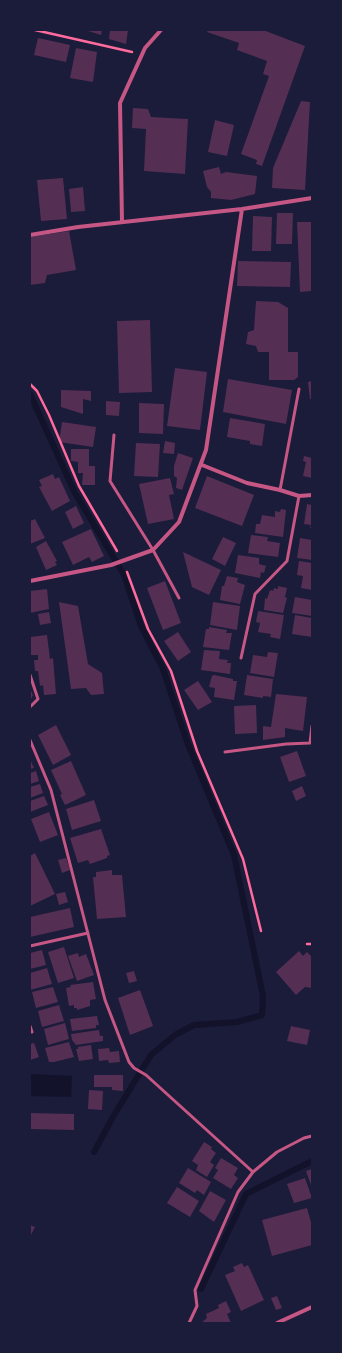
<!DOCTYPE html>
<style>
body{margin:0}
#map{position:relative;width:342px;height:1353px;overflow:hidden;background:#1b1b3a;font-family:Cabin,sans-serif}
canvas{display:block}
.frame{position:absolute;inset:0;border:31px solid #1b1b3a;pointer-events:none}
</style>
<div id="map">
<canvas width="342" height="1353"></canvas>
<div class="frame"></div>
</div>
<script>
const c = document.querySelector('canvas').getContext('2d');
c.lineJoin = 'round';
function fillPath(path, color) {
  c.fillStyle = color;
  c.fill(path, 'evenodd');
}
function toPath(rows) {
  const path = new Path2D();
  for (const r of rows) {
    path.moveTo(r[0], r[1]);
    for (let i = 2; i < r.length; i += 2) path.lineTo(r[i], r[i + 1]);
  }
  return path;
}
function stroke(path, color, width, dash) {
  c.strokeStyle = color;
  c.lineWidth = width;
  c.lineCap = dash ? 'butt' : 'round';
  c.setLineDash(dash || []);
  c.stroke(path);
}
const water = toPath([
 [30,1074,72,1076,71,1097,30,1096]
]);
const stream = toPath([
 [30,394,75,493,124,575,141,626,163,669,187,742,234,855,263,996,262,1015,237,1022,194,1025,175,1035,151,1055,114,1115,94,1152],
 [201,1289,246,1194,312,1161]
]);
const building = toPath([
 [85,30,102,30,101,35],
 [110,30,128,30,126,44,109,39],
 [208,30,263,30,305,46,262,166,256,164,257,160,241,154,269,76,263,74,267,61,237,50,239,43,207,32],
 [38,38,70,45,66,62,34,55],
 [76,48,97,52,93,82,70,78],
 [301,101,310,102,305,190,272,188,273,168],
 [133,108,148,109,151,117,188,119,185,174,144,171,146,129,132,128],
 [215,120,234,125,227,156,208,152],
 [219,167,221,174,226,172,257,176,255,194,231,200,211,198,211,192,207,187,203,171],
 [63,178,67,219,41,221,37,180],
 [83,187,85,211,71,212,69,189],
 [277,213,293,213,292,244,276,244],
 [253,216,272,217,271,251,252,251],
 [297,222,312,222,312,291,300,292],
 [69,231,76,270,47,275,45,283,30,285,30,237],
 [238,261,291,262,290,287,237,286],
 [256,301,278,302,288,308,288,352,298,352,298,377,294,380,269,380,269,352,258,352,256,346,246,344,248,332,254,330],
 [150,320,152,392,119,393,117,321],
 [175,368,207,372,200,430,167,426],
 [228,379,292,390,286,424,223,412],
 [312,381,312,399,310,399,308,382],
 [61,390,91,391,91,401,83,399,83,414,61,407],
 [106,401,120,402,119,416,106,415],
 [139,403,164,404,163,434,139,433],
 [230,418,265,424,262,446,250,444,250,441,227,437],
 [62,422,96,427,93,447,59,442],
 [165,441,175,443,174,454,163,453],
 [136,443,160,444,158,477,134,476],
 [71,449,89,449,89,466,95,466,95,485,82,485,83,473,78,473,78,462,71,461],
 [178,453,193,458,182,490,176,488,177,478,174,476,174,466],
 [304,456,312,458,312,478,303,476,306,462,303,461],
 [53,474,55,479,59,477,70,501,52,511,39,487,42,486,39,480],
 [207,476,254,495,242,526,195,508],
 [170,478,174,494,169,495,174,519,148,524,139,484],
 [307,504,312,505,312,528,310,528,311,525,304,524],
 [76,506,84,523,73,529,65,512],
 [281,509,286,510,283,537,255,533,256,524,260,524,262,515,275,517,275,511,280,512],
 [35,519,45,538,30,544,30,521],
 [91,529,104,556,92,562,89,557,73,565,62,542],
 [251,535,268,537,267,541,280,543,278,557,248,553],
 [223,537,236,543,225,566,212,559],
 [300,538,312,540,312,560,297,558],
 [46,541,57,561,55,562,57,565,46,570,36,547],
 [183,552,221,570,209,595,192,587],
 [238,555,259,558,259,564,266,566,264,573,261,572,260,578,235,573],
 [299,561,312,563,312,590,301,588,303,576,297,575],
 [227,576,238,578,237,582,245,585,240,604,220,600,222,586,224,586],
 [165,581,181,623,163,630,147,588],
 [278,586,287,588,285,597,287,598,283,613,264,610,265,598,267,599,270,590,273,591,274,588,278,589],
 [47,589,49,609,30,613,30,591],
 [295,597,312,600,312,616,292,613],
 [59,602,78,606,88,664,102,673,104,694,91,695,86,688,71,689],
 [213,602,240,606,237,630,210,625],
 [258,611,284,615,280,639,270,637,271,634,258,632,260,623,256,622],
 [49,612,51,623,40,625,38,614],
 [295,615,312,618,312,637,292,634],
 [209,627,227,630,226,633,232,633,229,650,203,647,206,629,209,629],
 [178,632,191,652,178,661,164,641],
 [47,635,50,659,53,658,56,694,44,695,43,685,40,686,38,671,35,671,34,660,38,660,38,655,30,655,30,637],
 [204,650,220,651,219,659,228,660,227,663,231,663,230,674,201,670],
 [268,652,278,653,274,677,250,673,253,655,267,657],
 [214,675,233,679,233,681,237,681,234,700,214,697,215,688,209,687,212,676],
 [247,675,273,679,271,697,263,696,263,698,244,695],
 [198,681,212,702,198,710,184,690],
 [30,689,33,695,30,701],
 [276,694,307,697,303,731,285,728,285,737,263,740,263,726,271,727],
 [256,705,257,733,235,734,234,706],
 [56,725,71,755,53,765,38,735],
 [297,751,306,776,289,782,280,757],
 [30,759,34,768,30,769],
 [71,761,86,795,65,805,60,795,62,794,51,770],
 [36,771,39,781,30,784,30,773],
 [40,784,43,793,30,798,30,787],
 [302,786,306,796,296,801,292,791],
 [44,796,48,805,30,812,30,801],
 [94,800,101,821,72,830,66,809],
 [49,812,58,835,40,842,31,819],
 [101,829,110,855,107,856,107,858,90,864,88,860,78,863,70,838],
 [35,853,55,894,30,906,30,856],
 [66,858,70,870,62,873,58,860],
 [112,870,112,875,122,875,126,917,97,919,93,877,96,877,96,872],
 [65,892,68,902,59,905,56,894],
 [70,908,74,927,30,937,30,917],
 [64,947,74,978,58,983,48,952],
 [42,950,46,965,30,969,30,953],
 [299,951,303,956,307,952,312,957,312,988,305,987,296,995,276,972],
 [78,953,79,957,86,954,94,975,77,981,68,956],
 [47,968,52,984,30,990,30,973],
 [134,971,137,981,129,983,126,973],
 [93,982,96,999,90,1000,90,1006,77,1010,77,1008,74,1008,74,1005,69,1006,66,988,71,987,70,985],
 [53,987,58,1002,36,1008,32,992],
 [140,990,153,1026,130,1035,118,998],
 [59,1005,64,1021,42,1027,38,1011],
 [97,1016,99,1025,96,1025,96,1028,72,1031,70,1019],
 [65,1023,69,1039,48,1045,44,1029],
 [291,1026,310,1030,307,1045,287,1041],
 [99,1030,100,1036,103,1036,103,1041,76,1045,72,1040,71,1034],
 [69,1042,74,1057,54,1062,49,1062,45,1048],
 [34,1043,39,1057,30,1060,30,1044],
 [91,1045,93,1059,79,1061,76,1049,78,1049,78,1047],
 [109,1048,110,1052,119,1051,120,1062,109,1063,108,1060,99,1061,98,1049],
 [94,1075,123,1075,123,1091,112,1090,112,1087,94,1087],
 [89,1090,103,1091,102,1110,88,1109],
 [30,1113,74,1114,74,1130,30,1129],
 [204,1142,212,1147,211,1149,216,1153,210,1162,214,1165,207,1177,196,1170,198,1165,192,1161],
 [221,1158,238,1168,234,1175,238,1178,231,1189,213,1178,218,1170,215,1168],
 [188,1168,211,1182,204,1195,197,1190,195,1193,179,1183],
 [312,1169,312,1188,306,1171],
 [305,1178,312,1198,294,1203,287,1184],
 [177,1187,199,1201,190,1217,167,1203],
 [210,1191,226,1200,214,1222,199,1211],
 [307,1208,312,1226,312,1245,272,1256,262,1220],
 [30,1225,35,1227,30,1237],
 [242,1263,244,1267,248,1265,264,1300,241,1311,225,1275,235,1271,233,1267],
 [277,1296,282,1308,276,1310,271,1298],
 [226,1301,231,1312,227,1314,231,1323,201,1323,207,1318,206,1314,219,1308,218,1305]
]);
const path = toPath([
 [35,30,132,52],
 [30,384,37,391,49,415,79,486,117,551],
 [127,572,148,629,171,671,197,751,243,859,261,931],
 [307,944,312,944]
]);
const service = toPath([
 [114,435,110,481,153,550,179,598],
 [280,490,299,389],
 [241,658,255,594,287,561,299,496],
 [30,675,38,699,30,707],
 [30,740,51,790,105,1000,129,1062,134,1068,146,1075,253,1172],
 [225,752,286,744,310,743,312,726],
 [30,946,88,933],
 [30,1026,32,1032],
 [189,1323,197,1306,195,1290,238,1192,253,1172,277,1152,304,1138,312,1136]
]);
const minor = toPath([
 [122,222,120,103,145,48,161,30],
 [30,235,78,227,242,209,312,198],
 [202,465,247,483,280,490,299,496,312,495],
 [30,581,111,565,153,550,179,522,206,450,242,209],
 [277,1323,312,1307]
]);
fillPath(water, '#12122b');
stroke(stream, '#12122b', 6);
fillPath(building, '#542f53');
stroke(path, '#ff6b9d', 2.5);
stroke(service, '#c65784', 3);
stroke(minor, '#c65784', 4);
</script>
